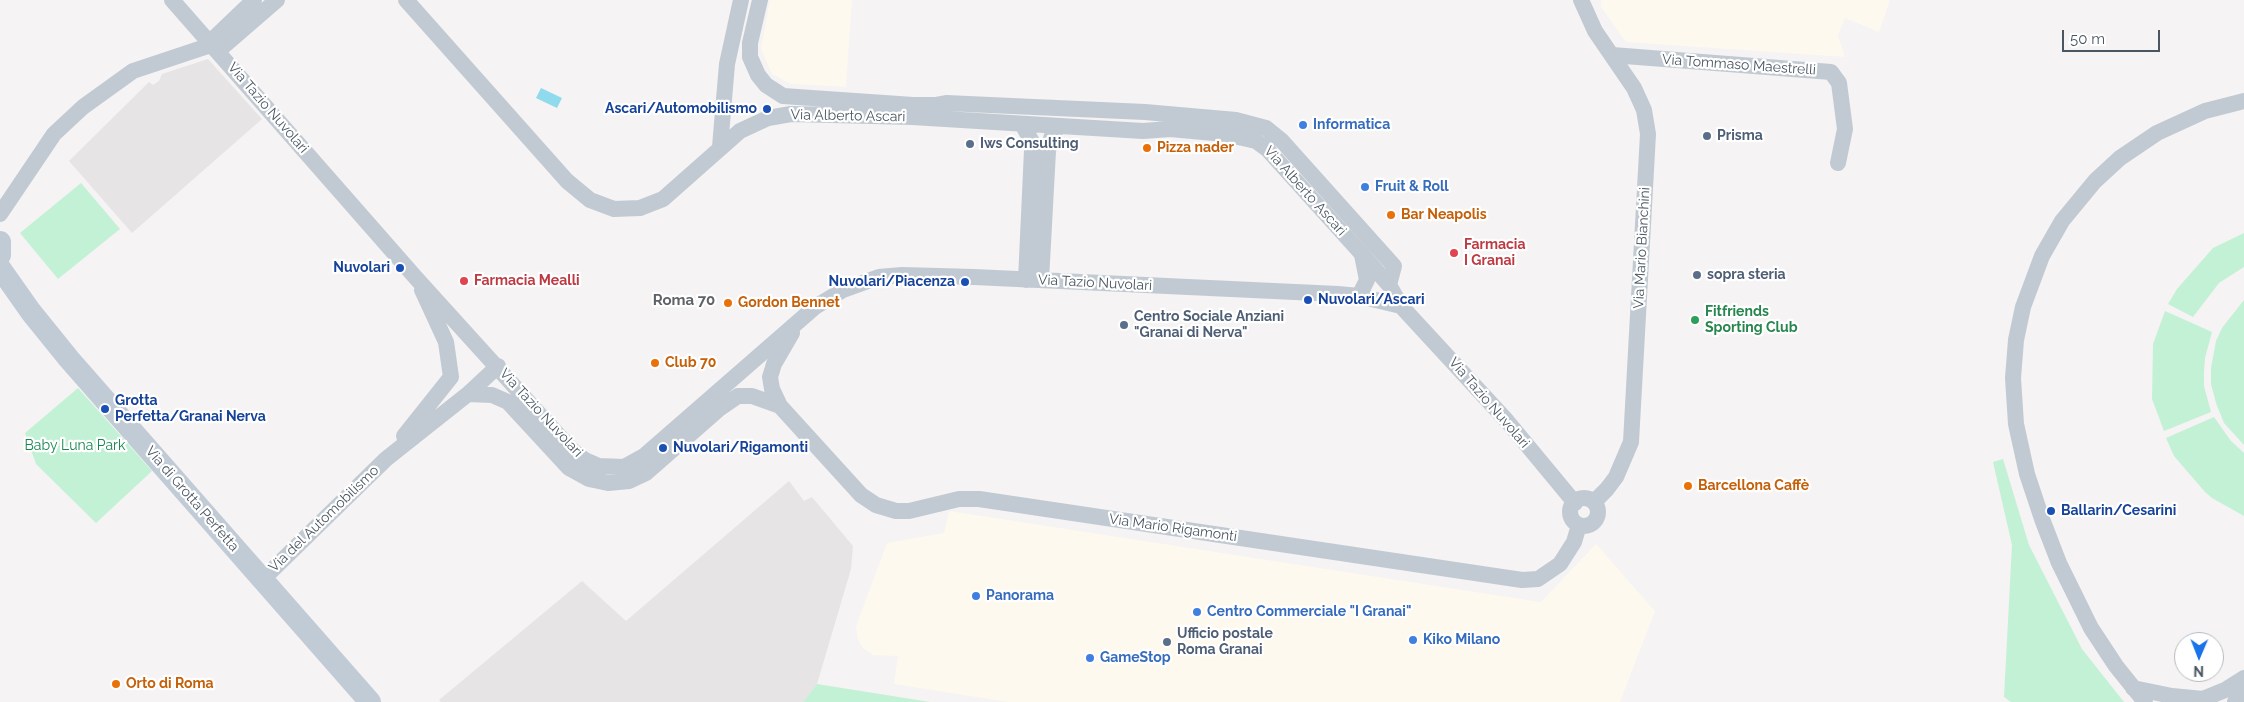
<!DOCTYPE html>
<meta charset="utf-8">
<style>
body{margin:0}
#map{position:relative;width:2244px;height:702px;overflow:hidden;background:#f5f3f3;font-family:Raleway,sans-serif}
canvas{display:block}
.north{position:absolute;left:2174px;top:632px;width:50px;height:50px;box-sizing:border-box;background:#fff;border:1px solid #b7bbc0;border-radius:50%;rotate:181deg;font-size:14px;font-weight:700;line-height:20px;text-align:center;color:#4a5661}
.north::after{content:'';display:block;margin:auto;width:18px;height:22px;background:#1a73e8;clip-path:polygon(50% 0,100% 100%,50% 72%,0 100%)}
.scale{position:absolute;left:2062px;top:30px;width:98px;height:22px;box-sizing:border-box;border:2px solid #4a5661;border-top:0;padding-left:6px;font-size:15px;line-height:18px;white-space:nowrap;color:#4a5661;-webkit-text-stroke:4px #fff;paint-order:stroke}
</style>
<div id="map">
<canvas width="2244" height="702"></canvas>
<div class="north">N</div>
<div class="scale">50 m</div>
</div>
<script>
const c = document.querySelector('canvas').getContext('2d');
c.lineJoin = 'round';
function fillPath(path, color) {
  c.fillStyle = color;
  c.fill(path, 'evenodd');
}
function toPath(rows) {
  const path = new Path2D();
  for (const r of rows) {
    if (r.length === 3) {
      path.moveTo(r[0] + r[2], r[1]);
      path.arc(r[0], r[1], r[2], 0, 2 * Math.PI);
      continue;
    }
    path.moveTo(r[0], r[1]);
    for (let i = 2; i < r.length; i += 2) path.lineTo(r[i], r[i + 1]);
  }
  return path;
}
function stroke(path, color, width, dash) {
  c.strokeStyle = color;
  c.lineWidth = width;
  c.lineCap = dash ? 'butt' : 'round';
  c.setLineDash(dash || []);
  c.stroke(path);
}
function write(font, color, halo, rows, align = 'center') {
  c.font = font + ' Raleway,sans-serif';
  c.lineWidth = 4.5;
  c.setLineDash([]);
  c.textBaseline = 'middle';
  c.strokeStyle = halo;
  c.fillStyle = color;
  for (const [text, x, y, turn = 0] of rows) {
    c.save();
    c.translate(x, y);
    c.rotate((+turn || 0) * Math.PI / 180);
    c.textAlign = isNaN(turn) ? turn : align;
    if (halo) c.strokeText(text, 0, 0);
    c.fillText(text, 0, 0);
    c.restore();
  }
}
const commercial = toPath([
 [770,0,852,0,846,87,791,84,772,74,761,49],
 [1601,0,1890,0,1879,32,1845,18,1838,35,1845,57,1626,42,1601,7],
 [949,511,1541,602,1596,544,1655,611,1620,702,1008,702,894,684,898,656,873,655,863,648,858,640,856,626,887,543,944,533]
]);
const education = toPath([
 [208,59,262,119,132,233,69,161,149,82,153,85,159,81,162,74],
 [789,481,804,501,812,497,853,546,851,569,817,684,803,702,441,702,439,700,582,581,626,621]
]);
const green = toPath([
 [81,183,120,229,58,279,20,233],
 [2244,233,2244,267,2219,283,2193,317,2168,304,2177,289,2213,248],
 [2244,300,2244,445,2224,423,2216,403,2211,384,2211,368,2216,341,2222,328],
 [2165,311,2212,332,2205,358,2204,372,2204,386,2211,412,2164,431,2152,399,2153,344],
 [78,388,152,471,96,523,36,464,25,433],
 [2214,417,2231,441,2244,453,2244,516,2212,498,2205,492,2174,456,2166,438],
 [2003,459,2029,545,2082,649,2124,702,2011,702,2004,697,2012,545,1993,462],
 [817,684,930,702,803,702]
]);
const water = toPath([
 [541,88,562,98,557,108,536,98]
]);
const street = toPath([
 [172,0,416,278,572,450,585,460,599,466,624,467,644,456,815,307,843,290,879,277,902,275,974,277,1338,294,1359,296,1401,306],
 [406,0,567,181,590,200,614,209,640,208,663,199,740,131,768,118,791,114,912,117,1143,131,1170,129,1225,134,1256,141,1267,149,1361,253,1389,285,1401,306,1507,421,1575,503],
 [760,0,750,43,750,57,758,75,766,85,783,96,913,105,935,105,946,103,1145,112,1236,120,1266,128,1282,141,1394,266,1389,285],
 [1581,0,1595,31,1634,88,1644,110,1648,134,1631,442,1616,477,1607,489,1594,502],
 [210,42,254,0],
 [218,51,277,0],
 [1612,55,1831,72,1839,83,1845,129,1838,163],
 [1022,124,1031,140,1032,150,1026,280],
 [720,147,727,64,741,0],
 [0,214,54,134,83,107,133,71,211,45],
 [1041,280,1048,151,1052,135,1059,126],
 [1359,296,1367,280,1362,255],
 [792,333,774,364,770,377,772,389,780,406,861,495,876,505,896,511,909,511,959,499,979,499,1522,580,1538,579,1560,564,1574,542,1579,525],
 [468,394,492,395,508,402,569,468,589,479,608,483,629,481,646,473,719,409,738,396,752,396,780,406],
 [404,436,451,377,446,342,422,290],
 [1584,512,14],
 [263,579,386,459,468,394,498,366],
 [2133,688,2172,696,2203,699,2225,690,2244,678],
 [2145,702,2116,666,2091,628,2059,563,2042,519,2027,474,2016,424,2013,378,2016,340,2023,307,2042,256,2062,221,2095,181,2120,158,2157,133,2205,111,2244,101],
 [2235,702,2244,684]
]);
const secondary = toPath([
 [0,242,0,255],
 [0,268,31,312,69,359,370,702]
]);
const markers = [
 [767,109,5,"#1a4fb4"],
 [1303,125,5,"#3f7fe0"],
 [1707,136,5,"#5c6f8a"],
 [970,144,5,"#5c6f8a"],
 [1147,148,5,"#e8710a"],
 [1365,187,5,"#3f7fe0"],
 [1391,215,5,"#e8710a"],
 [1454,253,5,"#e0444e"],
 [400,268,5,"#1a4fb4"],
 [1697,275,5,"#5c6f8a"],
 [464,281,5,"#e0444e"],
 [965,282,5,"#1a4fb4"],
 [1308,300,5,"#1a4fb4"],
 [728,303,5,"#e8710a"],
 [1695,320,5,"#2e9e5b"],
 [1124,325,5,"#5c6f8a"],
 [655,363,5,"#e8710a"],
 [105,409,5,"#1a4fb4"],
 [663,448,5,"#1a4fb4"],
 [1688,486,5,"#e8710a"],
 [2051,511,5,"#1a4fb4"],
 [976,596,5,"#3f7fe0"],
 [1197,612,5,"#3f7fe0"],
 [1413,640,5,"#3f7fe0"],
 [1167,642,5,"#5c6f8a"],
 [1090,658,5,"#3f7fe0"],
 [116,684,5,"#e8710a"]
];
const streetNames = [
 ["Via Tommaso Maestrelli",1739,65,4],
 ["Via Tazio Nuvolari",268,108,49],
 ["Via Alberto Ascari",848,116,1],
 ["Via Alberto Ascari",1305,191,48],
 ["Via Mario Bianchini",1642,248,-87],
 ["Via Tazio Nuvolari",1095,283,3],
 ["Via Tazio Nuvolari",1489,403,49],
 ["Via Tazio Nuvolari",541,413,47],
 ["Via di Grotta Perfetta",192,499,49],
 ["Via del Automobilismo",324,519,-44],
 ["Via Mario Rigamonti",1173,528,8]
];
const transitNames = [
 ["Ascari/Automobilismo",757,109,"right"],
 ["Nuvolari",390,268,"right"],
 ["Nuvolari/Piacenza",955,282,"right"],
 ["Nuvolari/Ascari",1318,300],
 ["Grotta",115,401],
 ["Perfetta/Granai Nerva",115,417],
 ["Nuvolari/Rigamonti",673,448],
 ["Ballarin/Cesarini",2061,511]
];
const shopNames = [
 ["Informatica",1313,125],
 ["Fruit & Roll",1375,187],
 ["Panorama",986,596],
 ["Centro Commerciale \"I Granai\"",1207,612],
 ["Kiko Milano",1423,640],
 ["GameStop",1100,658]
];
const serviceNames = [
 ["Prisma",1717,136],
 ["Iws Consulting",980,144],
 ["sopra steria",1707,275],
 ["Centro Sociale Anziani",1134,317],
 ["\"Granai di Nerva\"",1134,333],
 ["Ufficio postale",1177,634],
 ["Roma Granai",1177,650]
];
const foodNames = [
 ["Pizza nader",1157,148],
 ["Bar Neapolis",1401,215],
 ["Gordon Bennet",738,303],
 ["Club 70",665,363],
 ["Barcellona Caffè",1698,486],
 ["Orto di Roma",126,684]
];
const healthNames = [
 ["Farmacia",1464,245],
 ["I Granai",1464,261],
 ["Farmacia Mealli",474,281]
];
const leisureNames = [
 ["Fitfriends",1705,312],
 ["Sporting Club",1705,328]
];
const parkNames = [
 ["Baby Luna Park",75,446]
];
const neighbourhoodNames = [
 ["Roma 70",684,300]
];
fillPath(commercial, '#fdf9ef');
fillPath(education, '#e6e4e5');
fillPath(green, '#c3f1d5');
fillPath(water, '#90daee');
stroke(street, '#c1cad2', 16);
stroke(secondary, '#c1cbd6', 22);
for (const [x, y, r, color] of markers) {
  const dot = new Path2D();
  dot.arc(x, y, r, 0, 2 * Math.PI);
  c.fillStyle = color;
  c.fill(dot);
  stroke(dot, '#fff', 2);
}
write('14px', '#4a5661', '#fff', streetNames);
write('bold 14px', '#164399', '#fff', transitNames, 'left');
write('bold 14px', '#366cbe', '#fff', shopNames, 'left');
write('bold 14px', '#4e5e75', '#fff', serviceNames, 'left');
write('bold 14px', '#c56008', '#fff', foodNames, 'left');
write('bold 14px', '#be3a42', '#fff', healthNames, 'left');
write('bold 14px', '#27864d', '#fff', leisureNames, 'left');
write('14px', '#17864f', '#fff', parkNames);
write('bold 15px', '#5f6368', '#fff', neighbourhoodNames);
</script>
